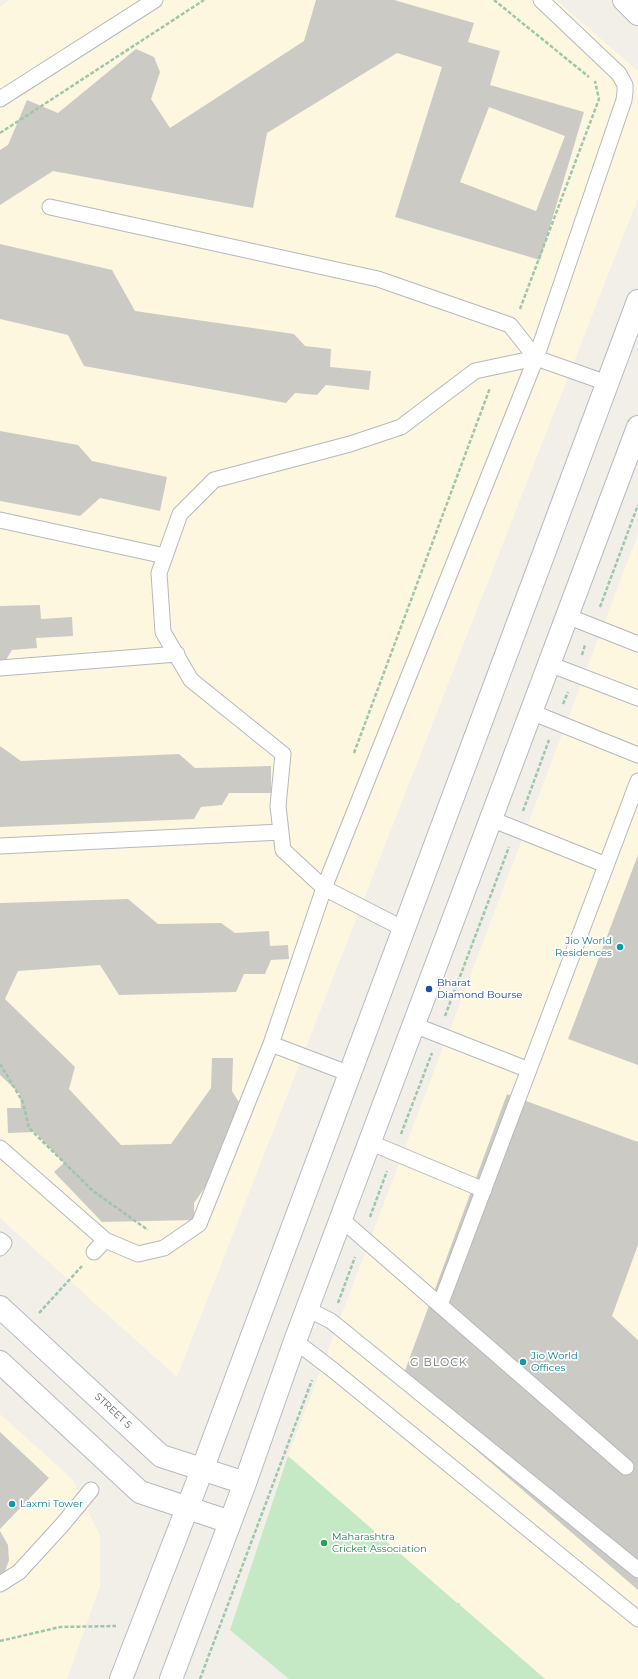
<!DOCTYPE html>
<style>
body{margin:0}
canvas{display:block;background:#f1efe8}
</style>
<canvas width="638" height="1679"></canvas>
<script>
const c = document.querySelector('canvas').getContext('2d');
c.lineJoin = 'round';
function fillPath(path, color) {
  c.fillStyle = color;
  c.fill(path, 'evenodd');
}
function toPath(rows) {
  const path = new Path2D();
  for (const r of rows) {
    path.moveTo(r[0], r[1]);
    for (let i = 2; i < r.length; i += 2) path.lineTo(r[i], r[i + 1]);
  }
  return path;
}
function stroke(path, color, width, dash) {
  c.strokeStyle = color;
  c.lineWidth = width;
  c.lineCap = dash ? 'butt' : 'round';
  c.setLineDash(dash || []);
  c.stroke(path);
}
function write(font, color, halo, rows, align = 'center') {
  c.font = font + ' Montserrat,sans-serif';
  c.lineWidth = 3.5;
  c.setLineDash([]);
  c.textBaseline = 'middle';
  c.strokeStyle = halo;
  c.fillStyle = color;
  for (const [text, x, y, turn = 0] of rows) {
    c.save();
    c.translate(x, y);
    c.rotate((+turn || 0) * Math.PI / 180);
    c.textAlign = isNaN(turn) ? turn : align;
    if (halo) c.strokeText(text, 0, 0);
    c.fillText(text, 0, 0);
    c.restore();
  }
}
const commercial = toPath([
 [10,0,556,0,638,71,638,198,177,1377,0,1218,0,7],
 [638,534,638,1679,545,1679,288,1456],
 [0,1414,73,1480,100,1536,100,1586,67,1679,0,1679]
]);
const green = toPath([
 [288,1456,457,1603,460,1603,460,1605,545,1679,289,1679,230,1630]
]);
const building = toPath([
 [316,0,394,0,474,23,468,42,500,51,490,85,584,112,540,260,395,217,442,67,397,53,267,133,253,208,53,171,0,205,0,150,8,145,27,100,58,113,136,49,154,57,160,72,151,99,170,128,304,41],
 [489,107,565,136,536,211,460,182],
 [0,244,112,270,135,311,294,334,305,346,331,349,330,367,371,371,369,390,326,385,317,395,295,393,286,403,84,366,68,335,0,319],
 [0,431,78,445,92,461,167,477,160,511,100,498,80,516,0,501],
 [40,605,41,619,72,617,73,636,36,638,37,648,12,650,4,663,0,663,0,606],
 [0,746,21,761,179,754,195,768,271,766,271,793,229,793,222,805,201,807,194,819,0,827],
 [638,855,638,1065,568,1039],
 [128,899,158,924,221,923,235,933,269,931,270,946,288,945,289,959,271,960,265,974,244,974,236,992,119,995,100,965,18,971,5,999,75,1067,69,1089,121,1145,171,1144,211,1088,212,1058,233,1058,232,1091,240,1104,215,1173,194,1203,194,1220,102,1222,54,1172,64,1163,35,1132,8,1133,7,1108,21,1108,20,1094,0,1075,0,903],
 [507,1094,638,1142,638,1245,612,1316,638,1340,638,1590,400,1384],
 [0,1432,49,1478,0,1529],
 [0,1531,8,1545,9,1560,4,1574,0,1577]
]);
const path = toPath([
 [494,0,589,77],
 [0,133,204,0],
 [520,309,599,99,595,81],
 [600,607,638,505],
 [582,655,585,645],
 [563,704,568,692],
 [354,753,490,388],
 [523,811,549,740],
 [445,1016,509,847],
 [0,1064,23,1102,29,1128,93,1191,148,1230],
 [401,1134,432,1053],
 [370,1217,387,1171],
 [338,1303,355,1257],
 [39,1313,82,1266],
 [0,1641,60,1627,116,1626],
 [200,1679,312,1380]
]);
const lane = toPath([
 [0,99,155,0],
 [50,207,378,279,510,325,536,358],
 [0,520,165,556],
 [567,616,638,644],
 [549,664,638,698],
 [0,668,177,654],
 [531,712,638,755],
 [491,819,606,865],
 [0,846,281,832],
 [404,929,324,888,283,850,278,806,283,754,191,680,163,632,159,573,180,514,214,480,350,444,401,427,475,371,536,358,607,383],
 [414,1025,529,1070],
 [271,1044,350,1074],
 [369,1142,484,1190],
 [0,1148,105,1240],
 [341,1219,626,1467],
 [0,1240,4,1243,0,1248],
 [94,1252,105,1240,138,1254,164,1248,199,1224,271,1044,324,888,536,358,624,100,625,92,625,85,619,74,541,0],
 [440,1305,638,781],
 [307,1309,331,1321,638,1570],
 [295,1341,333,1370,638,1619],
 [0,1584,19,1572,62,1525,91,1490]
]);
const secondary = toPath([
 [624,0,638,14],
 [0,1307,161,1456,245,1483],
 [0,1362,140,1492,230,1522],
 [121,1679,202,1470,638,301],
 [171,1679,245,1483,295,1341,638,427]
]);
const markers = [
 [620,947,4,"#0f9aa8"],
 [429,989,4,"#1a4fb4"],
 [523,1362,4,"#0f9aa8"],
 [12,1504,4,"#0f9aa8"],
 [324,1543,4,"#2e9e5b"]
];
const cultureNames = [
 ["Jio World",612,941,"right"],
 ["Residences",612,953,"right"],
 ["Jio World",531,1356],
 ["Offices",531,1368],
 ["Laxmi Tower",20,1504]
];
const transitNames = [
 ["Bharat",437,983],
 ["Diamond Bourse",437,995]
];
const streetNames = [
 ["STREET 5",113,1411,43]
];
const leisureNames = [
 ["Maharashtra",332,1537],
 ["Cricket Association",332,1549]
];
const neighbourhoodNames = [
 ["G BLOCK",439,1363]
];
fillPath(commercial, '#fef7e0');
fillPath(green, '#c5e8c5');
fillPath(building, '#cccac5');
stroke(lane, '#b5b8bc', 17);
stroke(secondary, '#b6babf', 24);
stroke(path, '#9cc7a9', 2.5, [4, 2]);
stroke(lane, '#fff', 15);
stroke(secondary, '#fff', 22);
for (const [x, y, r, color] of markers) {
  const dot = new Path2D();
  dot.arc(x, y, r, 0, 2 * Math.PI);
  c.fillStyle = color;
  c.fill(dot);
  stroke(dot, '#fff', 1.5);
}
write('10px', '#0d838f', '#fff', cultureNames, 'left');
write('10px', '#164399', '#fff', transitNames, 'left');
write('10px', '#5f6368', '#fff', streetNames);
write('10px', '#27864d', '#fff', leisureNames, 'left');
c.letterSpacing = '1px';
write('11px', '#70757a', '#fff', neighbourhoodNames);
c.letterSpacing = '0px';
</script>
